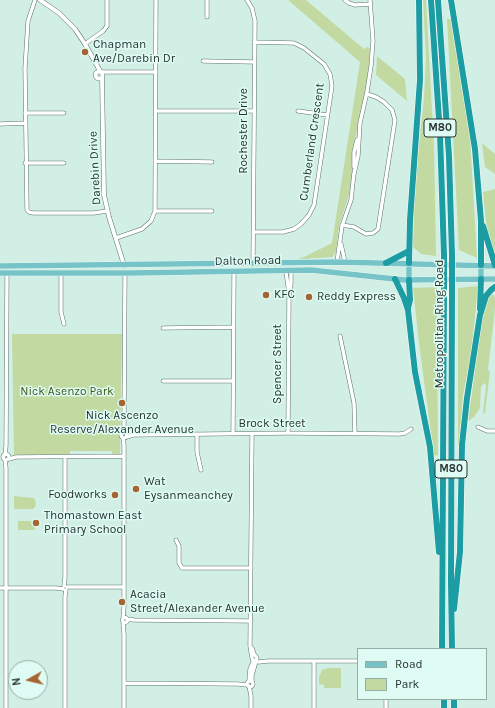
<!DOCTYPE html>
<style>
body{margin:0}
#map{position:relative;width:495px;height:708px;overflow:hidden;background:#d2efe6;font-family:Karla,sans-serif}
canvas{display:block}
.legend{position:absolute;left:357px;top:648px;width:130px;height:52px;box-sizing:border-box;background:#dffcf4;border:1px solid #96aca6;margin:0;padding:5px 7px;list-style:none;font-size:12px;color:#283330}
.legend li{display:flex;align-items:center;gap:8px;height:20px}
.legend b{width:20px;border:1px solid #96aca6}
.north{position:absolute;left:8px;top:660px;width:40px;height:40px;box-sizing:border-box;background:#dffcf4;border:1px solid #96aca6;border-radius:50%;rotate:262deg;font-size:11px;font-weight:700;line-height:16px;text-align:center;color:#283330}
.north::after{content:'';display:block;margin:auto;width:14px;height:18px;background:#a76433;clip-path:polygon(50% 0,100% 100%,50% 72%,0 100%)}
</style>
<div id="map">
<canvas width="495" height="708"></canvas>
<ul class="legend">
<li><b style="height:5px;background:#76c4c8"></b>Road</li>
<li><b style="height:11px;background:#c2daa2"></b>Park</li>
</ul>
<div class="north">N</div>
</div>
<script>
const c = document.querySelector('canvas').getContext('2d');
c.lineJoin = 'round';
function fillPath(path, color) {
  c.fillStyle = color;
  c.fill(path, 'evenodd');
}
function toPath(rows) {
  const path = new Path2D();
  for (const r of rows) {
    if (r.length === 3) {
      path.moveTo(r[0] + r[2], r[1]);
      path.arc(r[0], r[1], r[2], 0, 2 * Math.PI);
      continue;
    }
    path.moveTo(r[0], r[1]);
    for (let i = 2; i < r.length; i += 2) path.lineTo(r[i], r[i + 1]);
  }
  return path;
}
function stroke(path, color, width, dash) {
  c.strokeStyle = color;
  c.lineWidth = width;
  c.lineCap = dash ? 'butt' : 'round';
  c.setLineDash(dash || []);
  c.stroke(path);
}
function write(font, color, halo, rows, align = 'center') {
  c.font = font + ' Karla,sans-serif';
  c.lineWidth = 3;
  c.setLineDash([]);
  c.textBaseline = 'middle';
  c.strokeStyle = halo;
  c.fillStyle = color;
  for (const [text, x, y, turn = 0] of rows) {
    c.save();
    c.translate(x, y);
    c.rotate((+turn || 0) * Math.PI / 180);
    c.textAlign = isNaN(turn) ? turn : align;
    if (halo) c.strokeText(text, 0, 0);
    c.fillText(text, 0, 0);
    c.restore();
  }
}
const green = toPath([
 [288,0,306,0,364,49,367,47,370,48,368,78,353,150,353,166,349,195,339,226,336,253,332,257,303,259,298,258,304,257,332,243,360,62],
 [423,0,426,0,434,147,436,256,421,254,413,247,414,192,424,98,426,58],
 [447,19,453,19,470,138,477,258,459,250],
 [377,56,405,79,407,101,376,75],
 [482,143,495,154,495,174,485,167],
 [495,189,495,255,487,231,483,192],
 [478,286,471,356,463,395,459,447,458,447,458,288],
 [437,287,438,455,434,456,419,343,413,288],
 [491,292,495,297,495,309,488,370,490,371,485,414,483,412,486,385,484,383,481,387,480,408,474,417,468,421,483,313,487,298],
 [12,334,122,334,120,454,112,454,112,451,70,451,70,454,14,455],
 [14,496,34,498,36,503,35,507,33,509,15,509,14,508],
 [18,521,35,521,35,530,18,530],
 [328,668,341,668,341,688,324,688,324,685,319,684,319,677,322,670]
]);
const minor = toPath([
 [35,0,28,21,25,68,27,210,29,212,33,213,94,213,107,211],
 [247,0,252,8,255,21,253,263],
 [345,0,349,3,355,5,371,4],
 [207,17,207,0],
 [85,44,103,31,107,26,107,0],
 [203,61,254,62],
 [101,72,156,72],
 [156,111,254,111],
 [298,111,327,115],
 [25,113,64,113],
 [0,124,25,123],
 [156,161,212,162],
 [25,163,64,163],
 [354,167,354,152,357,140],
 [354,174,358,156,360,123,367,92,371,66,373,41,370,0],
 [155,211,212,211],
 [342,225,354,227,366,234,373,233,378,229,395,120,392,110,384,102,376,97,367,94],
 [254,232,283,232,294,229,301,224,309,215,314,205,332,86,330,74,324,64,304,48,294,43,254,42],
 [116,238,142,229,151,221,155,211,156,0],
 [341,244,345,262],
 [337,262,342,226,351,200,354,173],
 [286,271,289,294],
 [61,273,61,312,64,324],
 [163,328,233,327],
 [340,336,354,403,355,434],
 [163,381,233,381],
 [478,427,487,431,495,431],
 [124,435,3],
 [122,433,124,426,125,273],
 [288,433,289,295,291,284,291,271],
 [197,434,197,452,201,470],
 [233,434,234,272],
 [252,434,250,646,252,658,253,661,259,662,268,661,358,661],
 [127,437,133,435,288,433,400,434,405,433,411,429],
 [6,457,3],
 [5,455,6,446,7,273],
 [9,459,16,457,124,456],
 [5,460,6,468,6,708],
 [176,540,179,546,179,563,182,568,251,568],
 [64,586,65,577,65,457],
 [67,587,124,587],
 [0,588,56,588,63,589],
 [125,620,2.5],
 [123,619,124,606,124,445,123,438],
 [127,619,134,620,251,621],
 [123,623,124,634,124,708],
 [250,684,3],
 [249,681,250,669,254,660],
 [252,681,252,675,257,658,254,654,252,648],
 [124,683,238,684,247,685],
 [249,686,251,696,251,708],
 [65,708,65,596,66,590],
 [314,708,314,661],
 [386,708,386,699]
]);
const tertiary = toPath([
 [40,0,59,13,75,29,85,44,100,71],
 [99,75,3.5],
 [102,77,104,195,109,217,124,265]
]);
const primary = toPath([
 [0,266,337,262,495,266],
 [0,273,132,273,311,270,404,280,495,279],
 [481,279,481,265],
 [409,280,409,263]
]);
const motorway = toPath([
 [431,0,440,134,444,255],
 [438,0,449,156,452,255],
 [451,0,475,149,481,221,481,265],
 [483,226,495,265],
 [386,263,409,251],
 [409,263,410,220,420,80,419,0],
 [395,279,404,298,408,310,415,372,430,447,439,552],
 [452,289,451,583,452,649],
 [408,308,410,300,409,280],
 [480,309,481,279],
 [454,609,460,552,462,445,467,398,480,315,486,296,491,290,495,287],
 [442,649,444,289],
 [444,699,444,708],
 [454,699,454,708]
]);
const motorwayBridge = toPath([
 [444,255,444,289],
 [452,255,452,289]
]);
const markers = [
 [85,52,4,"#a76433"],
 [266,295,4,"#a76433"],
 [309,297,4,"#a76433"],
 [122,403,4,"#a76433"],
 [136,489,4,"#a76433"],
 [115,495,4,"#a76433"],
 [36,523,4,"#a76433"],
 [122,602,4,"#a76433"]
];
const shields = [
 [440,128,32],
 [451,469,32]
];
const shieldNames = [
 ["M80",440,128],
 ["M80",451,469]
];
const poiNames = [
 ["Chapman",93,45],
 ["Ave/Darebin Dr",93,59],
 ["KFC",274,295],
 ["Reddy Express",317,297],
 ["Nick Ascenzo",122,416,"center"],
 ["Reserve/Alexander Avenue",122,430,"center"],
 ["Wat",144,482],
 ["Eysanmeanchey",144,496],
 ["Foodworks",107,495,"right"],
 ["Thomastown East",44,516],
 ["Primary School",44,530],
 ["Acacia",130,595],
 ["Street/Alexander Avenue",130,609]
];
const streetNames = [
 ["Rochester Drive",244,131,-90],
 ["Cumberland Crescent",312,142,-82],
 ["Darebin Drive",95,168,-93],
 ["Dalton Road",248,261,-1],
 ["Metropolitan Ring Road",440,324,-90],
 ["Spencer Street",278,364,-90],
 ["Brock Street",272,424]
];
const parkNames = [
 ["Nick Asenzo Park",67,392]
];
fillPath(green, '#c2daa2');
stroke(minor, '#59736c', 4.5);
stroke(tertiary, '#59736c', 5);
stroke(primary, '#fff', 6);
stroke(motorway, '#fff', 7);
stroke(minor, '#fff', 3.5);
stroke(tertiary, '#fff', 4);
stroke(primary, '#76c4c8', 5.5);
stroke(motorway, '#1b9da3', 6);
stroke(motorwayBridge, '#fff', 7, []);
stroke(motorwayBridge, '#1b9da3', 6);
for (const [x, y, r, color] of markers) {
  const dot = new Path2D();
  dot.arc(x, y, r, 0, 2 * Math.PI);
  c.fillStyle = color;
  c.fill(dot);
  stroke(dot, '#dffcf4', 1.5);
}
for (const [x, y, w] of shields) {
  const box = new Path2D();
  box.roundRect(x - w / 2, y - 9, w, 18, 3);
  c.fillStyle = '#dffcf4';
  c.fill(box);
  stroke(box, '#283330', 1);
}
write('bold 11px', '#283330', null, shieldNames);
write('12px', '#283330', '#dffcf4', poiNames, 'left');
write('12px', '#283330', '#dffcf4', streetNames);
write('12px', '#40571a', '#dffcf4', parkNames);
</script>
